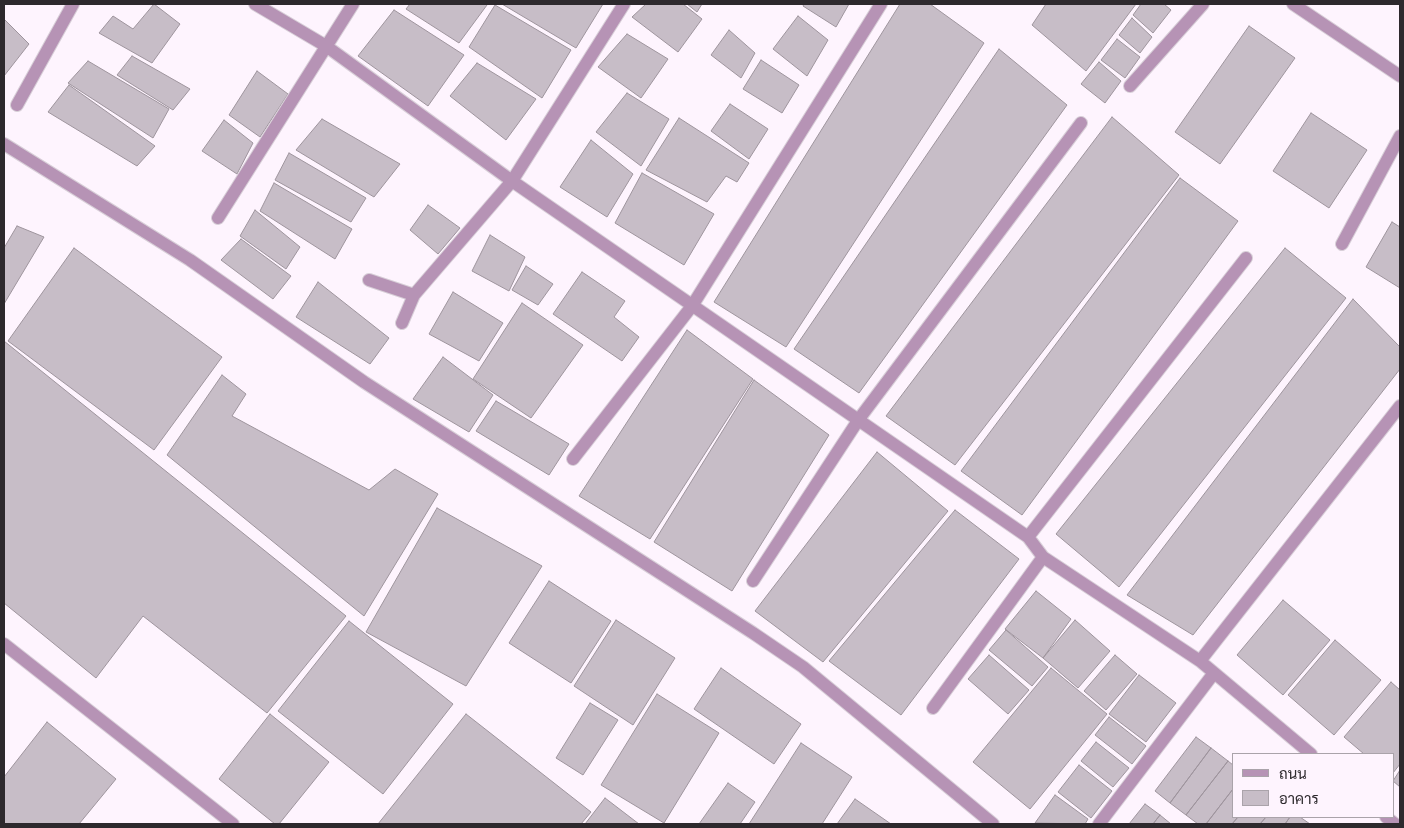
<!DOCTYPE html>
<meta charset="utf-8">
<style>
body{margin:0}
#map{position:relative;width:1404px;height:828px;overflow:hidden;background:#fef4fe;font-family:Quicksand,Sarabun,sans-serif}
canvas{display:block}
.frame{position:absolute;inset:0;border:5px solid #2d292d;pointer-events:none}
.legend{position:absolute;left:1232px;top:753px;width:162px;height:65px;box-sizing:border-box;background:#fef4fe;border:1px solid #aaa3aa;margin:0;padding:6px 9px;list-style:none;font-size:15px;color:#2d292d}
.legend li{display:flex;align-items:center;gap:10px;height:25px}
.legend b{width:25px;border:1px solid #aaa3aa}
</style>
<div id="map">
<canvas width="1404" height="828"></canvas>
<div class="frame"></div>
<ul class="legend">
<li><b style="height:6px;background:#b693b5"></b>ถนน</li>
<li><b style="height:14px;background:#c7bdc7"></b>อาคาร</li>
</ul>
</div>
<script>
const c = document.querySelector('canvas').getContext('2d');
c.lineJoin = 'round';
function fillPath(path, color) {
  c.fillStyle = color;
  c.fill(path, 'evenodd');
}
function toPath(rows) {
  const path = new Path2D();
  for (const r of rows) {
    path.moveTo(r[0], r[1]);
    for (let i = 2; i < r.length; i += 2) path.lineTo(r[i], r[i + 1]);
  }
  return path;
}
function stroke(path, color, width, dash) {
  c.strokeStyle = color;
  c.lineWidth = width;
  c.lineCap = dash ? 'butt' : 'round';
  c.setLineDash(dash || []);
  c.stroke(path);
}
const building = toPath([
 [154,4,180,24,152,63,99,33,113,16,133,29,154,4],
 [410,4,486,4,487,5,459,43,406,9,410,4],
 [502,4,603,4,576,48,502,4],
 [646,4,683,4,702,19,678,52,632,17,646,4],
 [687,4,702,4,697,12,687,4],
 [804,4,849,4,836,27,803,6,804,4],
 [900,4,930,4,984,43,786,347,714,302,900,4],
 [1046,4,1136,4,1086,71,1032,25,1046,4],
 [1141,4,1164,4,1171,10,1153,33,1133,15,1141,4],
 [495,5,571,50,542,98,469,47,495,5],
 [394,10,464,55,428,106,358,56,394,10],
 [798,16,828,40,807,76,773,49,798,16],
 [1132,18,1152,37,1140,53,1119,35,1132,18],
 [4,19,29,44,4,76,4,19],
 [1249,26,1295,58,1220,164,1175,132,1249,26],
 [729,30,755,53,741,78,711,55,729,30],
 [627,34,668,59,641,98,598,67,627,34],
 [1117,39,1140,57,1125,78,1101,60,1117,39],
 [999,49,1067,105,859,393,794,349,999,49],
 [132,56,190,89,173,110,117,75,132,56],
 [761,60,799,85,782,113,743,89,761,60],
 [88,61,169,109,153,138,68,83,88,61],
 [1099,62,1121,81,1105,103,1081,84,1099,62],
 [477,63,536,99,506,140,450,96,477,63],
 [257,71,288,94,260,137,229,115,257,71],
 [69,85,155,146,137,166,48,112,69,85],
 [627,93,669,119,641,166,596,132,627,93],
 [730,104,768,129,749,159,711,131,730,104],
 [1311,113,1367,150,1329,208,1273,171,1311,113],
 [1112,117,1179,175,955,465,886,416,1112,117],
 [679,118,749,163,737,182,726,176,707,202,646,170,679,118],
 [322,119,400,164,374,197,296,150,322,119],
 [224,120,253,143,237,174,202,151,224,120],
 [591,140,633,174,607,217,560,187,591,140],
 [289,153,366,198,351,222,275,180,289,153],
 [642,173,714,214,684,265,615,223,642,173],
 [1180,178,1238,221,1022,515,961,471,1180,178],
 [274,183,352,229,335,259,260,211,274,183],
 [428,205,460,228,438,254,410,230,428,205],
 [255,210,300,247,286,269,240,236,255,210],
 [1392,222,1400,227,1400,288,1366,267,1392,222],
 [17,226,44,237,4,304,4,248,17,226],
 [490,235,525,257,509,291,472,271,490,235],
 [241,239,291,276,273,299,221,260,241,239],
 [74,248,222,357,154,450,8,341,74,248],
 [1285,248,1346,298,1119,587,1056,534,1285,248],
 [526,266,553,284,538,305,512,290,526,266],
 [582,272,625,301,614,317,639,337,622,361,553,314,582,272],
 [318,282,389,338,370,364,296,317,318,282],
 [453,292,503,323,479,361,429,334,453,292],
 [1353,299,1400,347,1400,369,1193,635,1127,595,1353,299],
 [522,303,583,345,531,418,473,379,522,303],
 [687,330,753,379,650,539,579,496,687,330],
 [4,341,346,616,267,713,143,616,96,678,4,603,4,341],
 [443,357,493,395,469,432,413,399,443,357],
 [222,375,246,394,232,416,369,490,395,469,438,494,364,616,167,455,222,375],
 [754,380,829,435,732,591,654,542,754,380],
 [496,401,569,444,549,475,476,431,496,401],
 [877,452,948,511,823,662,755,611,877,452],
 [437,508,542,566,466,686,366,632,437,508],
 [955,510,1019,559,901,715,829,661,955,510],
 [549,581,611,621,571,683,509,643,549,581],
 [1036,591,1071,619,1043,658,1005,629,1036,591],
 [1283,600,1330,640,1283,695,1237,655,1283,600],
 [616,620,675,658,633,725,574,686,616,620],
 [1075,620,1110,651,1078,688,1043,658,1075,620],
 [349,621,453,704,383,794,278,711,349,621],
 [1006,630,1048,667,1032,686,989,650,1006,630],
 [1335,640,1381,680,1334,735,1288,695,1335,640],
 [989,655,1029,690,1008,714,968,679,989,655],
 [1115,655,1137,674,1106,710,1084,691,1115,655],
 [721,668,801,724,774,764,694,709,721,668],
 [1051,668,1107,714,1030,809,973,762,1051,668],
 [1139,675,1176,703,1146,742,1109,714,1139,675],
 [1391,682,1400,690,1400,764,1393,773,1393,754,1364,754,1344,737,1391,682],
 [657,694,719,733,664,823,601,785,657,694],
 [590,703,618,720,583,775,556,758,590,703],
 [270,714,329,762,279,824,275,824,219,779,270,714],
 [466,714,591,812,581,824,378,824,466,714],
 [1109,717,1146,746,1132,764,1095,735,1109,717],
 [47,722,116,779,79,824,4,824,4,777,47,722],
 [1196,737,1211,748,1170,803,1155,791,1196,737],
 [1096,742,1129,768,1113,787,1081,761,1096,742],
 [801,743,852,777,822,824,749,824,801,743],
 [1211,748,1228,761,1186,815,1170,803,1211,748],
 [1228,761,1233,765,1233,789,1206,824,1198,824,1186,815,1228,761],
 [1079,765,1112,791,1091,818,1058,792,1079,765],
 [1400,770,1400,787,1393,781,1400,770],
 [728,783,755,802,740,824,699,824,728,783],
 [1233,789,1233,817,1238,817,1232,824,1206,824,1233,789],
 [1055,795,1088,819,1085,824,1035,823,1055,795],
 [605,798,639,824,585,824,605,798],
 [855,799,891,824,837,824,855,799],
 [1145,804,1160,815,1153,824,1129,824,1145,804],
 [1160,815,1171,824,1153,824,1160,815],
 [1238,817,1266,817,1260,824,1232,824,1238,817],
 [1266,817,1290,817,1285,824,1260,824,1266,817],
 [1290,817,1300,817,1310,824,1285,824,1290,817]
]);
const street = toPath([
 [255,4,326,46,512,181,1028,537,1043,557,1200,661,1311,754],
 [1293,4,1400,76],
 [1130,86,1203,4],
 [17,105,73,4],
 [4,144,190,260,364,382,753,633,803,667,993,824],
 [218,218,353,4],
 [1342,244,1400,136],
 [369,280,414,295,512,181,624,4],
 [402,323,414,295],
 [573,459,692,306,881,4],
 [1028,537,1246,258],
 [753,581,859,419,1081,123],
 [4,644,233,824],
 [1200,661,1400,406],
 [933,708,1043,557],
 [1386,817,1395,824],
 [1099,824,1214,673]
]);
fillPath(building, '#c7bdc7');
stroke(building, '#9e949d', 1);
stroke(street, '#d8cfd8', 14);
stroke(street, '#b693b5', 12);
</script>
